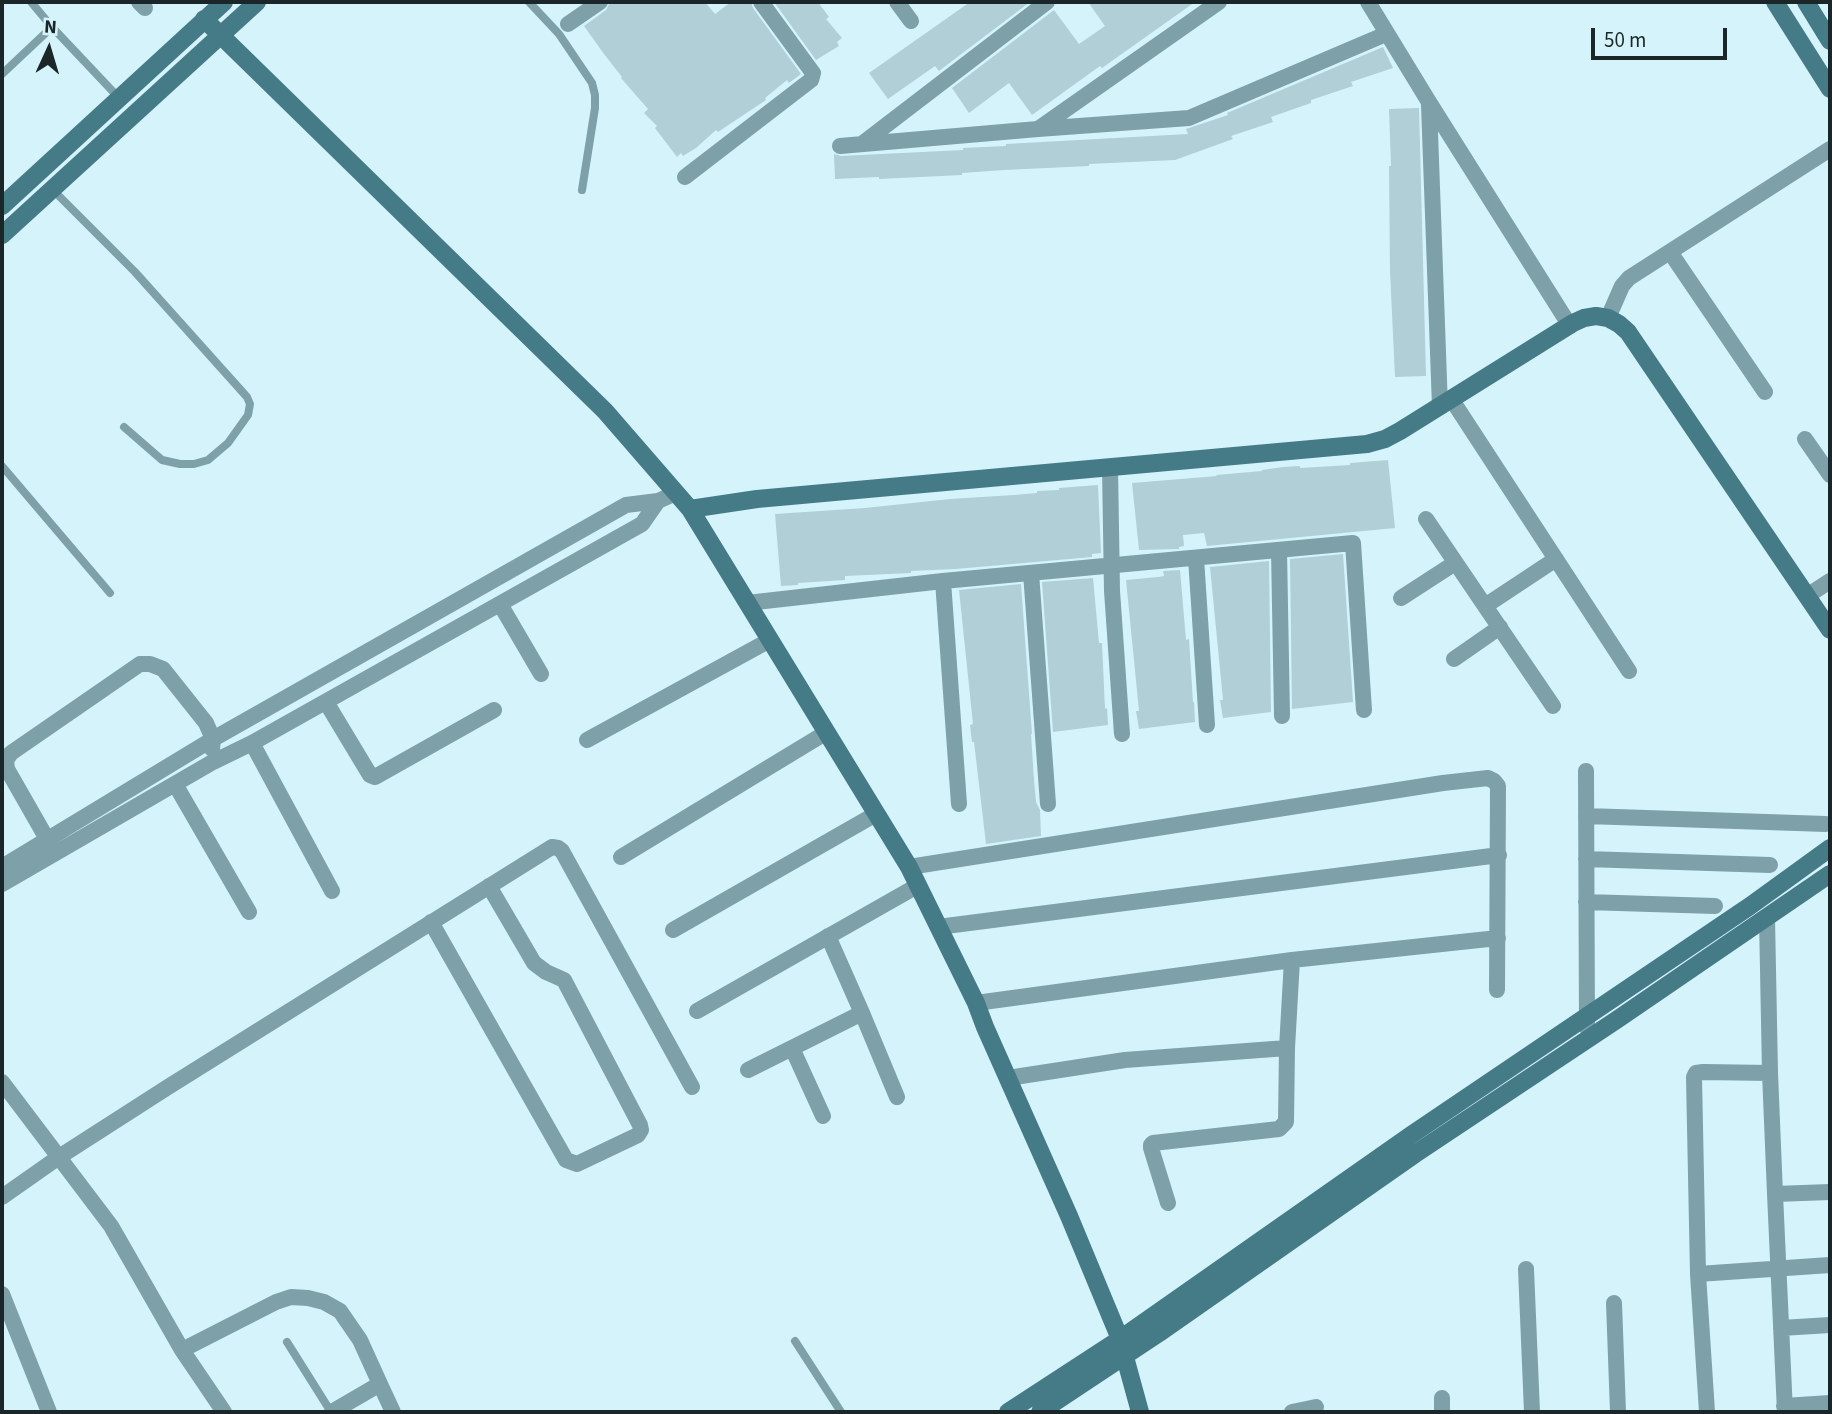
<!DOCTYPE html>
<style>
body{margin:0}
#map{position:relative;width:1832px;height:1414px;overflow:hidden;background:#d5f3fb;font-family:"Source Sans 3",sans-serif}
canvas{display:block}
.frame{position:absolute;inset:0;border:4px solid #1a2628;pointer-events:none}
.north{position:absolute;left:14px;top:14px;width:70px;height:70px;-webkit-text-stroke:5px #d5f3fb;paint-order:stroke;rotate:4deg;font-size:19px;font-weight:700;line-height:28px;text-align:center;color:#1a2628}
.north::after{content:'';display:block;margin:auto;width:24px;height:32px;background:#1a2628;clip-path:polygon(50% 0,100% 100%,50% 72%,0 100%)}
.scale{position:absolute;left:1591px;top:28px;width:136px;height:32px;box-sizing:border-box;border:4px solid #1a2628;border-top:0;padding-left:9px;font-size:21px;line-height:24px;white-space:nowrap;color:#1a2628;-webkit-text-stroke:5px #d5f3fb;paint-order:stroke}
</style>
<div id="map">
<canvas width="1832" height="1414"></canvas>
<div class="frame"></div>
<div class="north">N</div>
<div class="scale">50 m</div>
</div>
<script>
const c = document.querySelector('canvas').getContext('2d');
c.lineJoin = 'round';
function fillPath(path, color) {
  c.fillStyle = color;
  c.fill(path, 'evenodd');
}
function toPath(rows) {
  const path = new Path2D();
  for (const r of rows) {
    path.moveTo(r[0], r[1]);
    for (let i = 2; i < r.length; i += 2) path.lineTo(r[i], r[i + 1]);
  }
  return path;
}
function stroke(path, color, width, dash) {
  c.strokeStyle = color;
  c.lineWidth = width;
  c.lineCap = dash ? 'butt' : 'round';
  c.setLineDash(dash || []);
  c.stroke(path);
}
const building = toPath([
 [610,2,705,2,715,14,731,2,751,2,753,8,801,74,789,83,787,80,765,98,766,100,718,132,716,130,696,148,683,156,681,153,677,157,655,128,657,126,644,113,648,109,621,78,622,77,604,54,584,26,606,10],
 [774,2,818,2,829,17,826,19,842,38,837,42,839,46,816,60],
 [970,2,1030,2,939,71,935,66,888,99,869,73],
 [1088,2,1195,2,1102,68,1100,66,1032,115,1009,83,969,113,952,88,1054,10,1079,44,1105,26],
 [1383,47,1393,68,1351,82,1353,86,1311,100,1311,103,1271,117,1273,122,1231,136,1233,139,1175,160,1089,164,1089,166,1004,170,962,173,962,175,879,179,879,177,835,179,834,154,841,156,963,150,963,148,1006,146,1006,144,1188,134,1186,129,1228,115,1227,113],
 [1419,108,1426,376,1395,377,1390,271,1389,166,1391,166,1389,109],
 [1388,460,1395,528,1207,546,1204,533,1183,535,1184,546,1179,547,1179,549,1139,550,1132,483,1217,476,1216,475,1262,471,1262,470,1283,467,1300,466,1300,468,1350,465,1350,463],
 [1098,485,1101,553,1092,554,1092,557,956,569,911,571,911,573,845,576,845,580,798,583,798,585,781,586,775,514,865,508,950,499,1014,495,1037,493,1037,491,1059,490,1059,488],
 [1343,554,1353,702,1292,709,1290,559],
 [1269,561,1271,712,1223,718,1220,700,1223,700,1210,567],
 [1180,570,1186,640,1189,639,1193,702,1194,702,1195,722,1139,729,1136,711,1139,711,1126,580,1158,577,1164,576,1163,571],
 [1093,578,1099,643,1102,643,1105,709,1107,708,1108,725,1053,732,1042,582],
 [1021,584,1032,734,1031,734,1034,780,1036,802,1040,810,1041,836,986,844,974,742,972,742,970,725,973,724,959,590]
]);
const lane = toPath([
 [31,2,52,27,119,98],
 [529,2,559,34,592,83,595,95,595,108,582,190],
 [2,74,52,27],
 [52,189,135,272,247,397,250,404,248,415,228,443,208,460,194,464,180,464,162,460,124,427],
 [2,466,110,593],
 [795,1341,841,1412],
 [287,1342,331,1412]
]);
const street = toPath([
 [139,2,145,8],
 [897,2,911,21],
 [1368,2,1429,102,1570,326],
 [568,24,600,2],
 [1429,105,1440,407],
 [1038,129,1219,2],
 [863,143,1047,2],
 [840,146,1038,129,1189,118,1386,34],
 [685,177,811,80,813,73,810,69,761,2],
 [1670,252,1765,392],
 [1608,318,1622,286,1629,278,1830,149],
 [1452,400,1629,671],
 [1805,439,1830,475],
 [1110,467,1112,591,1122,734],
 [1426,519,1485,606],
 [1279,550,1282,716],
 [1196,558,1207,725],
 [1031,573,1048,804],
 [943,581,959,804],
 [1807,596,1830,581],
 [1401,598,1455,563],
 [747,603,943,581,1353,543,1364,710],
 [500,604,541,674],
 [1454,659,1500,627],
 [326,702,370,775,375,777,494,710],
 [1553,706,1485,606,1556,559],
 [587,740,770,640],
 [252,743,332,891],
 [1586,771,1587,1028],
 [175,784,249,912],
 [1586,816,1826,824],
 [47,839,7,769,6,760,11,753,140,664,150,664,163,669,206,723,213,739,212,749],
 [621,857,827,732],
 [1586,859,1770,865],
 [2,867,213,739,626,505,658,501,676,493],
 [909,867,1443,783,1488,778,1494,781,1498,786,1497,990],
 [2,884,211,763,252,743,642,524,658,501],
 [1586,902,1715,906],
 [1767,918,1770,1073,1775,1194,1830,1192],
 [431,922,566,1160,577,1164,638,1135,641,1130,640,1125,564,980,546,972,534,963,489,886],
 [938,927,1499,855],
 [673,930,876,814],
 [828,936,862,1013,897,1097],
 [976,1003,1292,960,1498,938],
 [697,1011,917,886],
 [792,1048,823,1116],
 [748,1070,862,1013],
 [1008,1078,1125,1060,1287,1048,1292,960],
 [2,1082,111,1226,182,1350,224,1412],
 [1775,1194,1785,1412],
 [2,1197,59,1157,168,1087,552,847,558,848,562,851,692,1087],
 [1168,1203,1151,1148,1151,1145,1153,1143,1279,1129,1286,1122,1287,1048],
 [1526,1269,1532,1412],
 [1698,1274,1830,1265],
 [2,1294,49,1412],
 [1614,1303,1618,1412],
 [1781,1328,1830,1325],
 [182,1350,276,1302,291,1297,308,1298,324,1302,340,1311,360,1340,380,1384],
 [1442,1398,1442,1412],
 [1784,1406,1830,1403],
 [332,1412,380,1384,393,1412],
 [1292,1412,1316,1407],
 [1707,1412,1698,1274,1694,1077,1696,1073,1703,1072,1770,1073]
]);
const secondary = toPath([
 [1775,2,1830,89],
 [1806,2,1830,41],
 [204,19,605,411,690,509,909,867,976,1003,985,1027,1069,1216,1120,1339,1140,1412],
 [2,206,224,2],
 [2,235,257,2],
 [690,509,757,499,1367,444,1385,439,1400,431,1573,323,1584,318,1596,316,1608,318,1619,324,1628,332,1830,630],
 [1008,1412,1120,1339,1411,1135,1750,906,1830,848],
 [1040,1412,1159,1333,1415,1154,1618,1019,1830,874]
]);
fillPath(building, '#b1cfd6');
stroke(lane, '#7da0a9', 8);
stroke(street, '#7da0a9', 16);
stroke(secondary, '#447b87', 18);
</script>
